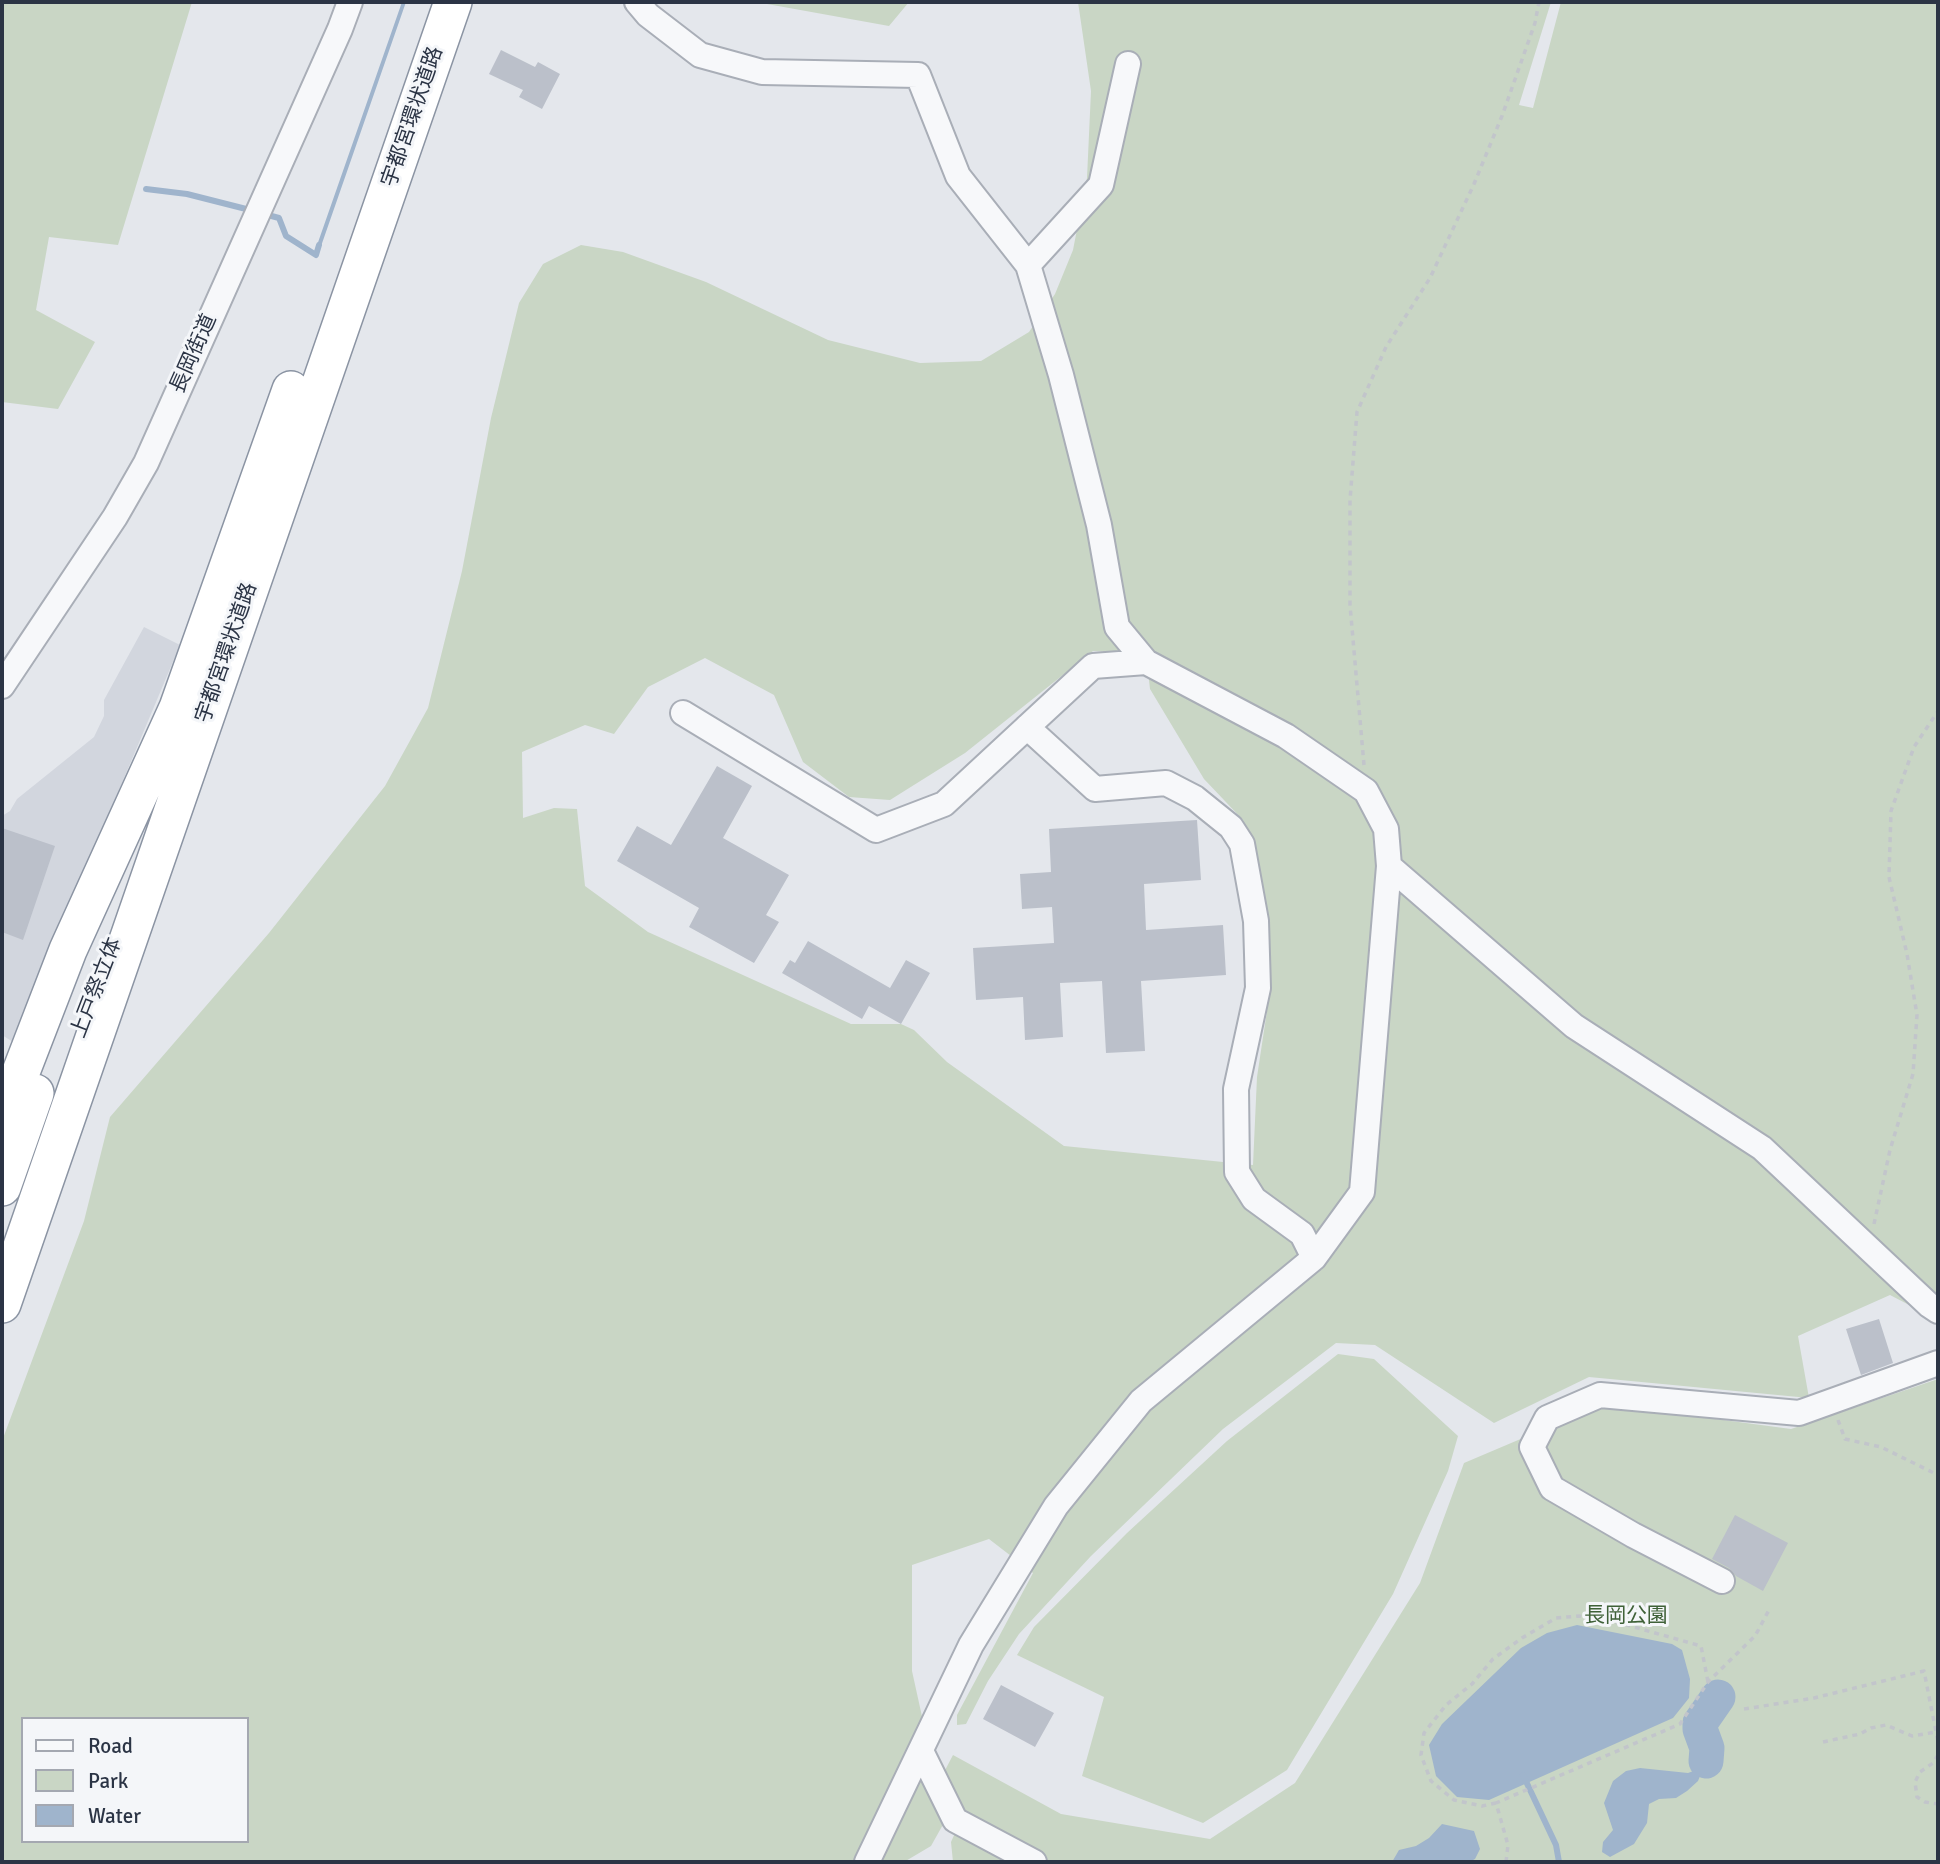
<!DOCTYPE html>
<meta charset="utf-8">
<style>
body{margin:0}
#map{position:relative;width:1940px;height:1864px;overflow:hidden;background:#e4e7ec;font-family:Signika,sans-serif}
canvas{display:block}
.frame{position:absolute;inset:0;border:4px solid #2b3445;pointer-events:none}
.legend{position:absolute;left:21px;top:1717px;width:228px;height:126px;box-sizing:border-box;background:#f4f6f9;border:2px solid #a4a8b1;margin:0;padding:9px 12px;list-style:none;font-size:21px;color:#2b3445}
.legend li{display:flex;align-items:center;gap:14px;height:35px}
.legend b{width:35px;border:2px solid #a4a8b1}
</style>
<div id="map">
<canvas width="1940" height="1864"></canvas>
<div class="frame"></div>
<ul class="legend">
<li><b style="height:9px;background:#f7f8fa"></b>Road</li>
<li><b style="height:19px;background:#c9d6c5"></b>Park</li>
<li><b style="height:19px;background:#9fb4cc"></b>Water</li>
</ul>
</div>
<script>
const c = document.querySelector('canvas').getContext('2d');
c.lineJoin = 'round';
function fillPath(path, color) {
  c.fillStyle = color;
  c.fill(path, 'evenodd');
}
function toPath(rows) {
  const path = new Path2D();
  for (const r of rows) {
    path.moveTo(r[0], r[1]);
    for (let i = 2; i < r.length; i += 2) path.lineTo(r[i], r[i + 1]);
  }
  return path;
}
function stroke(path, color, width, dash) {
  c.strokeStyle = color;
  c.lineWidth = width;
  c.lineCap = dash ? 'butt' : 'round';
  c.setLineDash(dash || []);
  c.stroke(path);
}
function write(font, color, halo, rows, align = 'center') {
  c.font = font + ' Signika,"Noto Sans JP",sans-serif';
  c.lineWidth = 6;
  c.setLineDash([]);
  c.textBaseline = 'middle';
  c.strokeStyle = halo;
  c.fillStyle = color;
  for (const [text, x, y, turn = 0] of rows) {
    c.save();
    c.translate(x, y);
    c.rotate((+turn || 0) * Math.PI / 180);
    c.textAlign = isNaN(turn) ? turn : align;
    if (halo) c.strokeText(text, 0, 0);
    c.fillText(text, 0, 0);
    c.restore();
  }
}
const built = toPath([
 [144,627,180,645,13,1042,2,1035,2,816,10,811,17,799,94,737,104,716,104,700]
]);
const green = toPath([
 [2,2,192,2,118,245,49,237,36,310,95,342,58,409,2,402],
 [765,2,909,2,889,26,767,4],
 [1078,2,1551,2,1519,105,1533,108,1561,2,1938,2,1938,1320,1890,1295,1798,1336,1809,1398,1589,1377,1494,1423,1375,1345,1336,1343,1223,1429,1091,1556,1019,1634,988,1681,966,1724,957,1725,957,1715,1033,1573,989,1539,912,1565,912,1671,945,1821,931,1846,904,1862,2,1862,2,1441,84,1221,110,1117,269,933,385,786,428,708,462,571,491,418,519,303,543,264,581,245,623,252,706,282,828,340,920,363,981,361,1029,332,1055,294,1073,250,1087,178,1091,91],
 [1093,651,1146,654,1150,689,1204,779,1243,820,1258,864,1268,923,1270,991,1257,1077,1253,1165,1064,1146,947,1062,914,1030,901,1024,851,1024,648,932,585,886,577,809,554,808,523,818,522,752,585,725,614,734,648,687,705,658,774,695,803,762,849,797,890,800,965,753],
 [23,1719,247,1719,247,1841,23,1841],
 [1338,1354,1374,1359,1458,1436,1448,1471,1393,1594,1287,1770,1203,1823,1082,1776,1104,1697,1017,1655,1034,1627,1127,1533,1227,1441],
 [1938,1379,1938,1862,1046,1862,963,1822,941,1778,953,1755,1061,1814,1210,1839,1295,1783,1420,1583,1464,1463,1603,1404,1791,1429],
 [960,1822,1034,1862,953,1862,951,1842]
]);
const water = toPath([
 [402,2,406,2,319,252,315,251],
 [1577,1625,1672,1644,1682,1650,1690,1679,1689,1698,1673,1718,1489,1800,1457,1797,1436,1776,1429,1745,1442,1724,1521,1648,1547,1633],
 [1706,1761,1698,1781,1687,1791,1676,1798,1659,1799,1649,1804,1647,1823,1634,1844,1610,1857,1602,1852,1603,1842,1613,1830,1604,1803,1613,1781,1626,1771,1640,1768,1688,1773,1699,1769],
 [1442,1824,1474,1831,1480,1849,1475,1859,1469,1862,1392,1862,1399,1850,1416,1846,1429,1838]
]);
const stream = toPath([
 [146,189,187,194,254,211],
 [264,214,279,218,286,236,316,255,319,245],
 [1523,1775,1556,1845,1559,1862]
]);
const river = toPath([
 [1706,1761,1707,1748,1700,1729,1700,1723,1718,1697]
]);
const building = toPath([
 [501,50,535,67,538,62,560,74,542,109,519,97,523,90,489,74],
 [717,766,752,786,723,838,789,875,766,915,779,922,754,963,689,927,699,908,617,861,637,826,671,845],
 [1197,820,1201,880,1144,884,1146,930,1223,925,1226,975,1141,981,1145,1051,1106,1053,1102,981,1060,983,1063,1037,1025,1040,1023,997,976,1000,973,948,1054,943,1052,907,1022,909,1020,874,1051,872,1049,829],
 [2,828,55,846,23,940,2,932],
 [808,941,890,988,906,960,930,973,901,1024,869,1006,862,1019,782,973,790,960,795,963],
 [1879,1319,1893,1363,1861,1375,1846,1329],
 [1735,1515,1788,1543,1763,1591,1736,1576,1729,1568,1712,1559],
 [1001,1685,1054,1713,1035,1747,983,1719]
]);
const path = toPath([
 [1364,765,1350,605,1350,500,1357,412,1386,347,1430,278,1474,184,1502,116,1535,23,1539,2],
 [1874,1224,1890,1150,1913,1074,1917,1015,1907,954,1889,877,1891,811,1914,747,1938,711],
 [1838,1420,1845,1439,1881,1447,1938,1475],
 [1744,1709,1814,1698,1924,1671,1938,1742],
 [1823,1742,1860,1734,1871,1728,1886,1725,1912,1736,1936,1732],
 [1938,1755,1933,1763,1920,1772,1915,1782,1917,1797,1925,1802,1938,1804],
 [1496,1803,1482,1806,1454,1800,1431,1781,1421,1755,1424,1733,1446,1705,1472,1684,1493,1659,1522,1638,1556,1618,1579,1616,1620,1623,1701,1646,1708,1682],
 [1506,1862,1508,1845,1496,1803,1680,1724,1708,1682,1755,1636,1769,1610]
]);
const minor = toPath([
 [637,2,648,15,700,55,762,72,918,75,958,176,1028,265,1061,375,1099,525,1117,627,1146,662,1286,736,1366,791,1386,829,1389,866,1362,1192,1314,1258,1141,1401,1056,1506,971,1645,867,1862],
 [1028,265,1101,185,1128,64],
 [2,686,115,517,146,463,340,29,350,2],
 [683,713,876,830,944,804,1093,666,1146,662],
 [1027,727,1095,789,1166,783,1195,798,1231,827,1242,844,1256,921,1258,988,1236,1089,1237,1172,1254,1199,1302,1234,1314,1258],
 [1389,866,1574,1026,1762,1148,1929,1305,1938,1311],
 [1722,1581,1633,1535,1552,1488,1532,1447,1547,1418,1600,1395,1799,1413,1938,1363],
 [921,1751,955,1820,1034,1862]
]);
const highway = toPath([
 [2,1121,68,950,178,708,291,390],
 [2,1187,35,1093],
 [2,1304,453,2]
]);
const streetNames = [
 ["宇都宮環状道路",413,117,-71],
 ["長岡街道",194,354,-66],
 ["宇都宮環状道路",227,653,-71],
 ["上戸祭立体",97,988,-69]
];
const parkNames = [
 ["長岡公園",1626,1616]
];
fillPath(built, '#d2d6de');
fillPath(green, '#c9d6c5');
fillPath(water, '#9fb4cc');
stroke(stream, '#9fb4cc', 6);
stroke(river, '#9fb4cc', 35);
fillPath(building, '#bbc0ca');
stroke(minor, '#a9aeb7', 28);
stroke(highway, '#8b94a3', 40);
stroke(path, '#c2c5cb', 3.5, [5, 5]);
stroke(minor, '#f7f8fa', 24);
stroke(highway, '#fff', 37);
write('21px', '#2b3445', '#f4f6f9', streetNames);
write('21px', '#3f6138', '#f4f6f9', parkNames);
</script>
